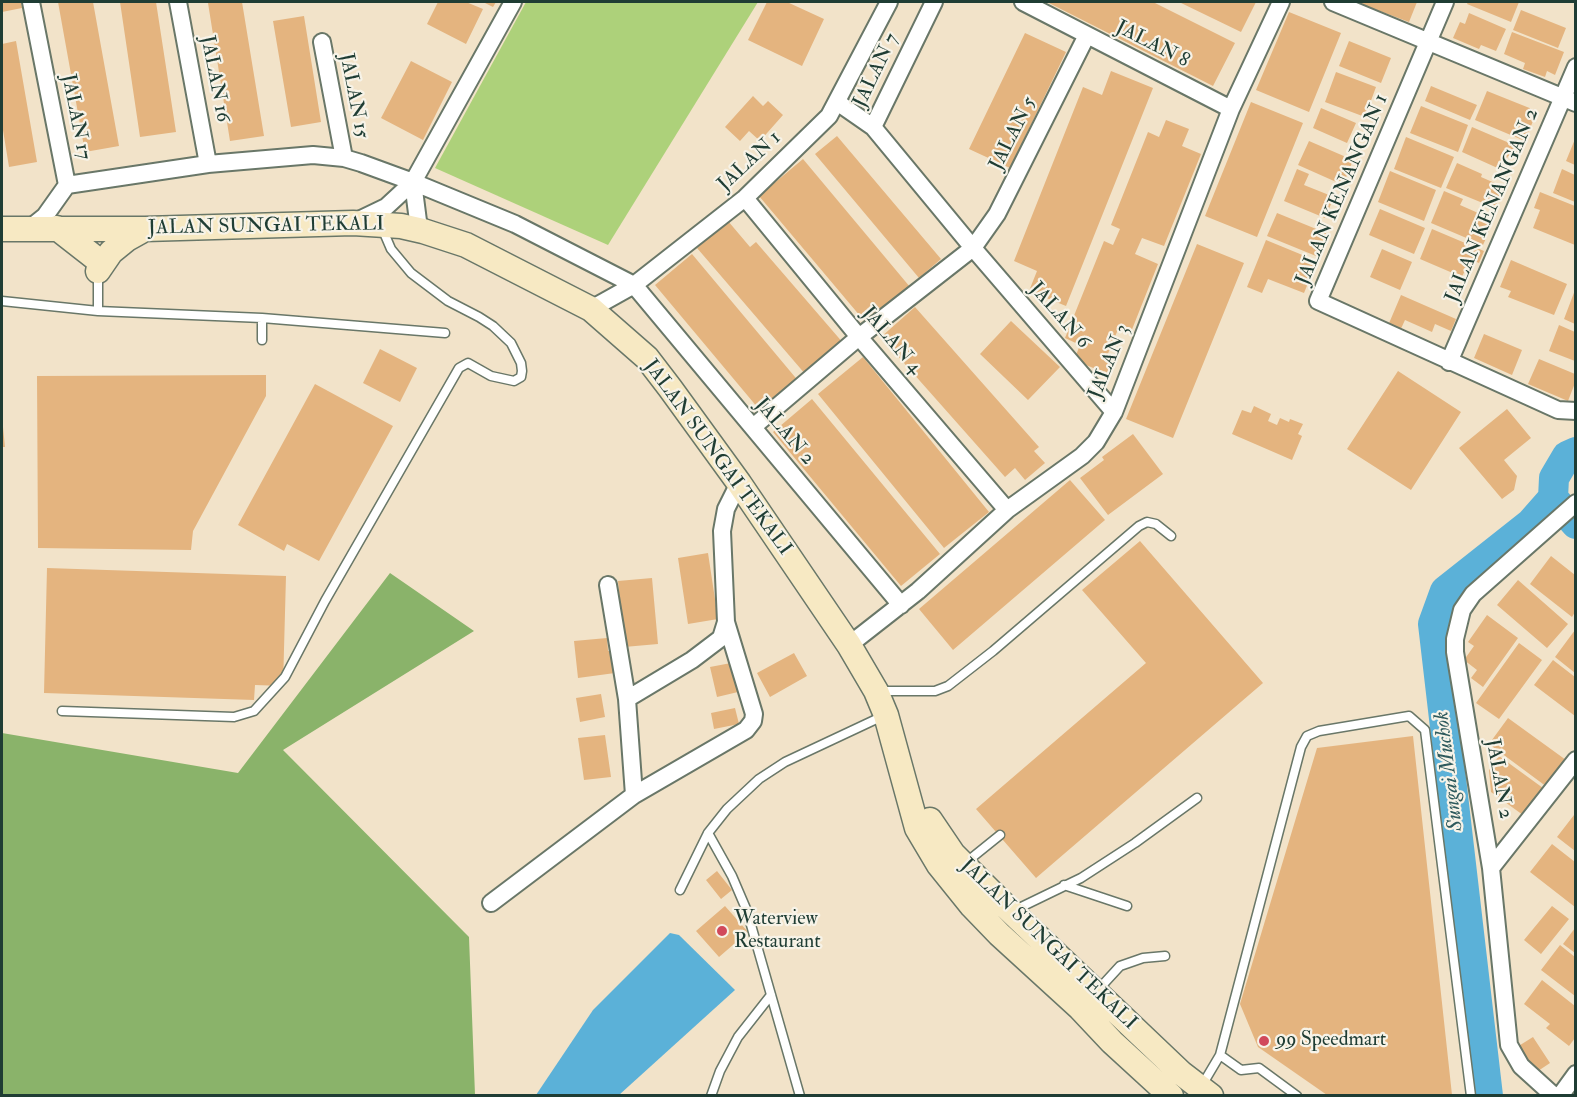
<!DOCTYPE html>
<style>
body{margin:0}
#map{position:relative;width:1577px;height:1097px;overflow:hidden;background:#f2e3c9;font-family:"IM FELL Double Pica",serif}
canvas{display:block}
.frame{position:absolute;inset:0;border:3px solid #1f3d34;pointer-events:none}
</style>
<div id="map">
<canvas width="1577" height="1097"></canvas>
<div class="frame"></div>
</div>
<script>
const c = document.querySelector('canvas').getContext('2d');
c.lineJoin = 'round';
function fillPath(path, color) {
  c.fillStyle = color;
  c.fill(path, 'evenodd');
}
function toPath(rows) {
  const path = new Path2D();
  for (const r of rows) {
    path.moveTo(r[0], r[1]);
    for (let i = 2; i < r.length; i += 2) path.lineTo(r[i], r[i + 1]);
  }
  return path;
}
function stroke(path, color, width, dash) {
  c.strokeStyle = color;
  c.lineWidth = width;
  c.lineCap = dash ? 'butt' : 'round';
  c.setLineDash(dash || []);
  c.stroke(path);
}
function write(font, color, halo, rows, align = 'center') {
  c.font = font + ' "IM FELL Double Pica",serif';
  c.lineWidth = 4.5;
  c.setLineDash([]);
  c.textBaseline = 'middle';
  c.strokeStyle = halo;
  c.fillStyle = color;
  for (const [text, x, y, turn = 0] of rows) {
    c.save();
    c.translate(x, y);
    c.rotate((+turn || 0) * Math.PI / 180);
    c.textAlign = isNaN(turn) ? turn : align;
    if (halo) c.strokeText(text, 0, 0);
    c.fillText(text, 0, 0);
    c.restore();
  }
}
const green = toPath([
 [526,2,758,2,608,245,435,168]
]);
const forest = toPath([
 [390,573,474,631,283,750,469,937,475,1095,2,1095,2,733,238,773]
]);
const water = toPath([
 [670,933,679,935,735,990,619,1095,536,1095,593,1010]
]);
const river = toPath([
 [1576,452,1567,456,1554,478,1553,498,1576,524],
 [1488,1096,1433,624,1445,591,1531,523,1553,498]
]);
const building = toPath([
 [2,2,21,2,22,8,2,12],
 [58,2,93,2,119,146,85,152],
 [120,2,156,2,176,132,140,137],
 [216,2,242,2,264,136,230,141,208,3],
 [438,2,466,2,483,9,466,44,427,24],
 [483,2,496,2,493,7],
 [767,2,787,2,824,19,802,66,748,40],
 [1047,2,1153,2,1235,43,1213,86],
 [1179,2,1256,2,1241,32],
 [1362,2,1417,2,1409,22,1361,4],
 [1468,2,1519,2,1511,22,1467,4],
 [1521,10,1566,28,1558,48,1513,30],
 [1289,12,1341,33,1309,112,1256,90],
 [1469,13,1506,29,1496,51,1481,45,1479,49,1453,38,1460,22,1465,24],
 [304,16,321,122,291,127,273,21],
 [1512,32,1564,52,1555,75,1547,71,1545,77,1523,69,1525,63,1504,54],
 [1025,33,1066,52,1010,168,969,149],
 [16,41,37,162,9,167,2,124,2,44],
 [1349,41,1391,58,1381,83,1339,66],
 [411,61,452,82,423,140,381,118],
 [1111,71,1153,88,1066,306,1029,291,1037,271,1014,261,1083,87,1102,95],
 [1336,72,1376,87,1365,117,1325,102],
 [1431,86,1477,105,1470,120,1425,101],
 [1487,91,1537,111,1525,141,1475,120],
 [753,96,763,106,768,101,783,115,760,141,749,131,740,141,725,127],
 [1251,102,1303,123,1257,237,1205,216],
 [1421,106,1468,125,1458,152,1410,133],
 [1321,108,1356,123,1347,143,1313,128],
 [1166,120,1189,129,1182,146,1201,154,1164,246,1142,238,1135,254,1158,264,1131,332,1119,327,1107,356,1116,359,1110,375,1074,360,1080,345,1065,338,1104,241,1113,245,1120,229,1111,225,1148,132,1159,137],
 [1472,127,1521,148,1516,159,1508,156,1502,170,1462,152],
 [837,136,941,259,919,278,815,154],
 [1406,137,1454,157,1441,188,1394,169],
 [1575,139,1575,165,1566,161],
 [1309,141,1353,160,1343,185,1298,165],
 [803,159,910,287,866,323,759,196],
 [1457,163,1482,174,1481,177,1504,187,1495,208,1446,188],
 [1297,169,1309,174,1304,185,1334,197,1325,218,1284,201],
 [1562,169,1575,175,1575,202,1553,193],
 [1390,171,1436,190,1424,221,1378,202],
 [1444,191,1463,199,1460,205,1494,220,1483,245,1431,223],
 [1540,192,1575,206,1575,245,1533,228,1540,210,1534,208],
 [1380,209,1425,228,1414,254,1369,235],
 [1277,213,1326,233,1316,256,1267,236],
 [728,221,750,247,756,242,844,344,806,375,697,248],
 [1432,229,1484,251,1479,263,1470,259,1462,277,1420,259],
 [1266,240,1317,261,1304,293,1268,279,1262,293,1247,287],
 [1197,244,1244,263,1173,438,1126,419],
 [1382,249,1412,262,1400,290,1370,277],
 [692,254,800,383,763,414,655,285],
 [1511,260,1567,284,1554,315,1508,297,1511,291,1500,287],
 [1575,290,1575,324,1564,319],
 [1401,295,1456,319,1451,331,1435,324,1432,332,1405,320,1399,333,1387,328],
 [915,307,1039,447,1034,451,1045,463,1025,480,1015,468,1005,477,881,337],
 [1011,321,1060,367,1028,400,980,354],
 [1559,325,1575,332,1575,361,1549,351],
 [1484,334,1522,350,1512,375,1474,358],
 [380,349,417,368,400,402,363,383],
 [863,357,989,512,944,548,818,394],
 [1539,359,1575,374,1575,383,1568,401,1528,384],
 [1398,371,1461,412,1411,490,1347,449],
 [266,375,266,396,193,531,191,550,38,548,37,376],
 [315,384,393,426,319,561,287,544,284,551,238,525],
 [812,399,940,554,901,586,773,432],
 [1254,406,1271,414,1268,421,1277,425,1280,418,1289,422,1290,419,1303,424,1298,434,1302,436,1292,460,1232,434,1242,410,1251,413],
 [1507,409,1531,438,1504,460,1517,476,1514,490,1502,499,1459,448],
 [2,427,3,427,5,447,2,447],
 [1133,434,1163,474,1108,515,1080,478,1104,460,1102,457],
 [1070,480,1105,520,953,650,919,609],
 [1140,541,1263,683,1036,878,976,809,1146,663,1082,590],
 [708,553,718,619,688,624,678,558],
 [1551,556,1575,575,1575,612,1572,617,1530,584],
 [47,568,286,576,283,686,255,685,254,700,44,693],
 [652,578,658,644,624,647,618,581],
 [1518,580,1568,624,1547,648,1497,605],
 [1487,615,1518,638,1483,687,1471,678,1477,670,1464,660,1474,646,1468,642],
 [1575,630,1575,673,1555,657],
 [607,638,608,651,612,651,615,673,578,678,574,641],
 [1519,643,1542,660,1499,719,1476,703],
 [794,653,807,676,770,697,757,673],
 [1553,660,1575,677,1575,716,1534,685],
 [731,663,738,692,717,697,710,667],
 [601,694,605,717,580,722,576,698],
 [735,708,739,724,714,729,711,713],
 [1508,718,1566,760,1547,787,1489,744],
 [605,735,611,777,584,780,578,738],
 [1413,736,1452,1095,1327,1095,1258,1047,1240,1004,1317,748],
 [1499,756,1543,788,1523,815,1491,792,1489,770],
 [1574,815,1575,817,1575,851,1557,837],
 [1552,844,1575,862,1575,907,1530,872],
 [717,871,732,890,721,899,706,880],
 [725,906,748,932,719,957,696,931],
 [1552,906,1569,919,1541,954,1524,940],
 [1575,928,1575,953,1563,944],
 [1560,945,1575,957,1575,996,1541,970],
 [1542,980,1575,1006,1575,1038,1569,1046,1546,1028,1550,1024,1524,1004],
 [1533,1037,1550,1063,1535,1073,1517,1047]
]);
const lane = toPath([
 [98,271,98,311],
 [2,301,98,311,262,318,445,333],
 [262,318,262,340],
 [879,691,935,691,948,686,993,651,1139,526,1147,522,1156,524,1171,536],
 [62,711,234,717,254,711,285,677,325,601,459,368,468,363,491,376,514,381,521,377,522,371,521,363,511,343,493,326,479,317,448,301,411,273,391,249,382,228],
 [708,833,732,876,747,911,800,1096],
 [964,864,1000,835],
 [1064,885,1127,906],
 [680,890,708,833,727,809,759,779,785,762,883,716],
 [1015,910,1081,878,1135,843,1197,798],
 [1097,991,1120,966,1143,958,1165,956],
 [1220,1055,1241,1070,1259,1068,1297,1096],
 [1201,1087,1220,1055,1301,747,1307,736,1319,731,1409,716,1425,730,1471,1096],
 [711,1096,720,1071,738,1037,771,995]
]);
const street = toPath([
 [178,2,208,164],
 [1023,2,1231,109],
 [1333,2,1576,103],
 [1445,2,1318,301,1558,410,1576,411],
 [322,42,344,158],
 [837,102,873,127,973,248,1114,412],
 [873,127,934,2],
 [413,182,513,2],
 [67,185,208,164,313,155,344,158,361,163,413,182,515,224,634,285,901,605],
 [745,198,859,337,1007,510],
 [359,220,386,207,413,182,418,221,423,231],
 [30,228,45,216,67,185,31,2],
 [591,309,634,285,745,198,829,116,889,2],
 [1449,362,1576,67],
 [753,427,859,337,973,248,997,214,1087,35],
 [849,645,918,591,1007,510,1082,456,1096,442,1114,412,1231,109,1281,2],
 [627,699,692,660,721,638,726,622,722,531,726,509,739,483],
 [634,795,746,730,753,721,754,714,726,622],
 [1491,868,1576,760],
 [491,903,634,795,627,699,608,585],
 [1554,1096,1521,1066,1509,1045,1491,868,1455,652,1455,639,1462,610,1473,594,1576,503],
 [1560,1096,1576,1074]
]);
const secondary = toPath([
 [57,228,98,260],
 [2,229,145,229,353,223,401,226,423,231,466,245,591,309,647,358,670,388,739,483,849,645,876,691,886,715,917,828,939,865,972,906,999,934,1080,1008,1112,1042,1171,1096],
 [98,271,111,252,127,239,145,229],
 [930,820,953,854,1000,901,1181,1073,1211,1096]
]);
const markers = [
 [722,931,6,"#d1495b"],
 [1264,1041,6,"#d1495b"]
];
const streetNames = [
 ["JALAN 8",1152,45,27],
 ["JALAN 7",877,71,-64],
 ["JALAN 16",214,79,79],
 ["JALAN 15",353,96,79],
 ["JALAN 17",75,117,79],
 ["JALAN 5",1014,134,-63],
 ["JALAN 1",750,162,-43],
 ["JALAN KENANGAN 1",1343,190,-67],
 ["JALAN KENANGAN 2",1493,206,-67],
 ["JALAN SUNGAI TEKALI",266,227,-1],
 ["JALAN 6",1059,316,49],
 ["JALAN 4",891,341,50],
 ["JALAN 3",1110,362,-68],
 ["JALAN 2",784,432,50],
 ["JALAN SUNGAI TEKALI",717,458,54],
 ["JALAN 2",1498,779,80],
 ["JALAN SUNGAI TEKALI",1048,945,44]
];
const poiNames = [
 ["Waterview",734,920],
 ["Restaurant",734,943],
 ["99 Speedmart",1276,1041]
];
const waterNames = [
 ["Sungai Muchok",1450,771,-97]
];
fillPath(green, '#add17a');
fillPath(forest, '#8ab36a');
fillPath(water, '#5bb1d8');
stroke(river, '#5bb1d8', 30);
fillPath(building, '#e4b47f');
stroke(lane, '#697768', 11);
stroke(street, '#697768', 20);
stroke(secondary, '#697768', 27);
stroke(lane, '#fff', 8);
stroke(street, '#fff', 16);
stroke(secondary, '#f7e9c3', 24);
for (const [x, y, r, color] of markers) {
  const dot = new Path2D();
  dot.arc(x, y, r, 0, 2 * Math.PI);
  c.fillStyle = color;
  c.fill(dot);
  stroke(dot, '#f7f3e8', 2);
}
write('20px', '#1f3d34', '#f7f3e8', streetNames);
write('20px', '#1f3d34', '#f7f3e8', poiNames, 'left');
write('italic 21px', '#2e5a5d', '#f7f3e8', waterNames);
</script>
